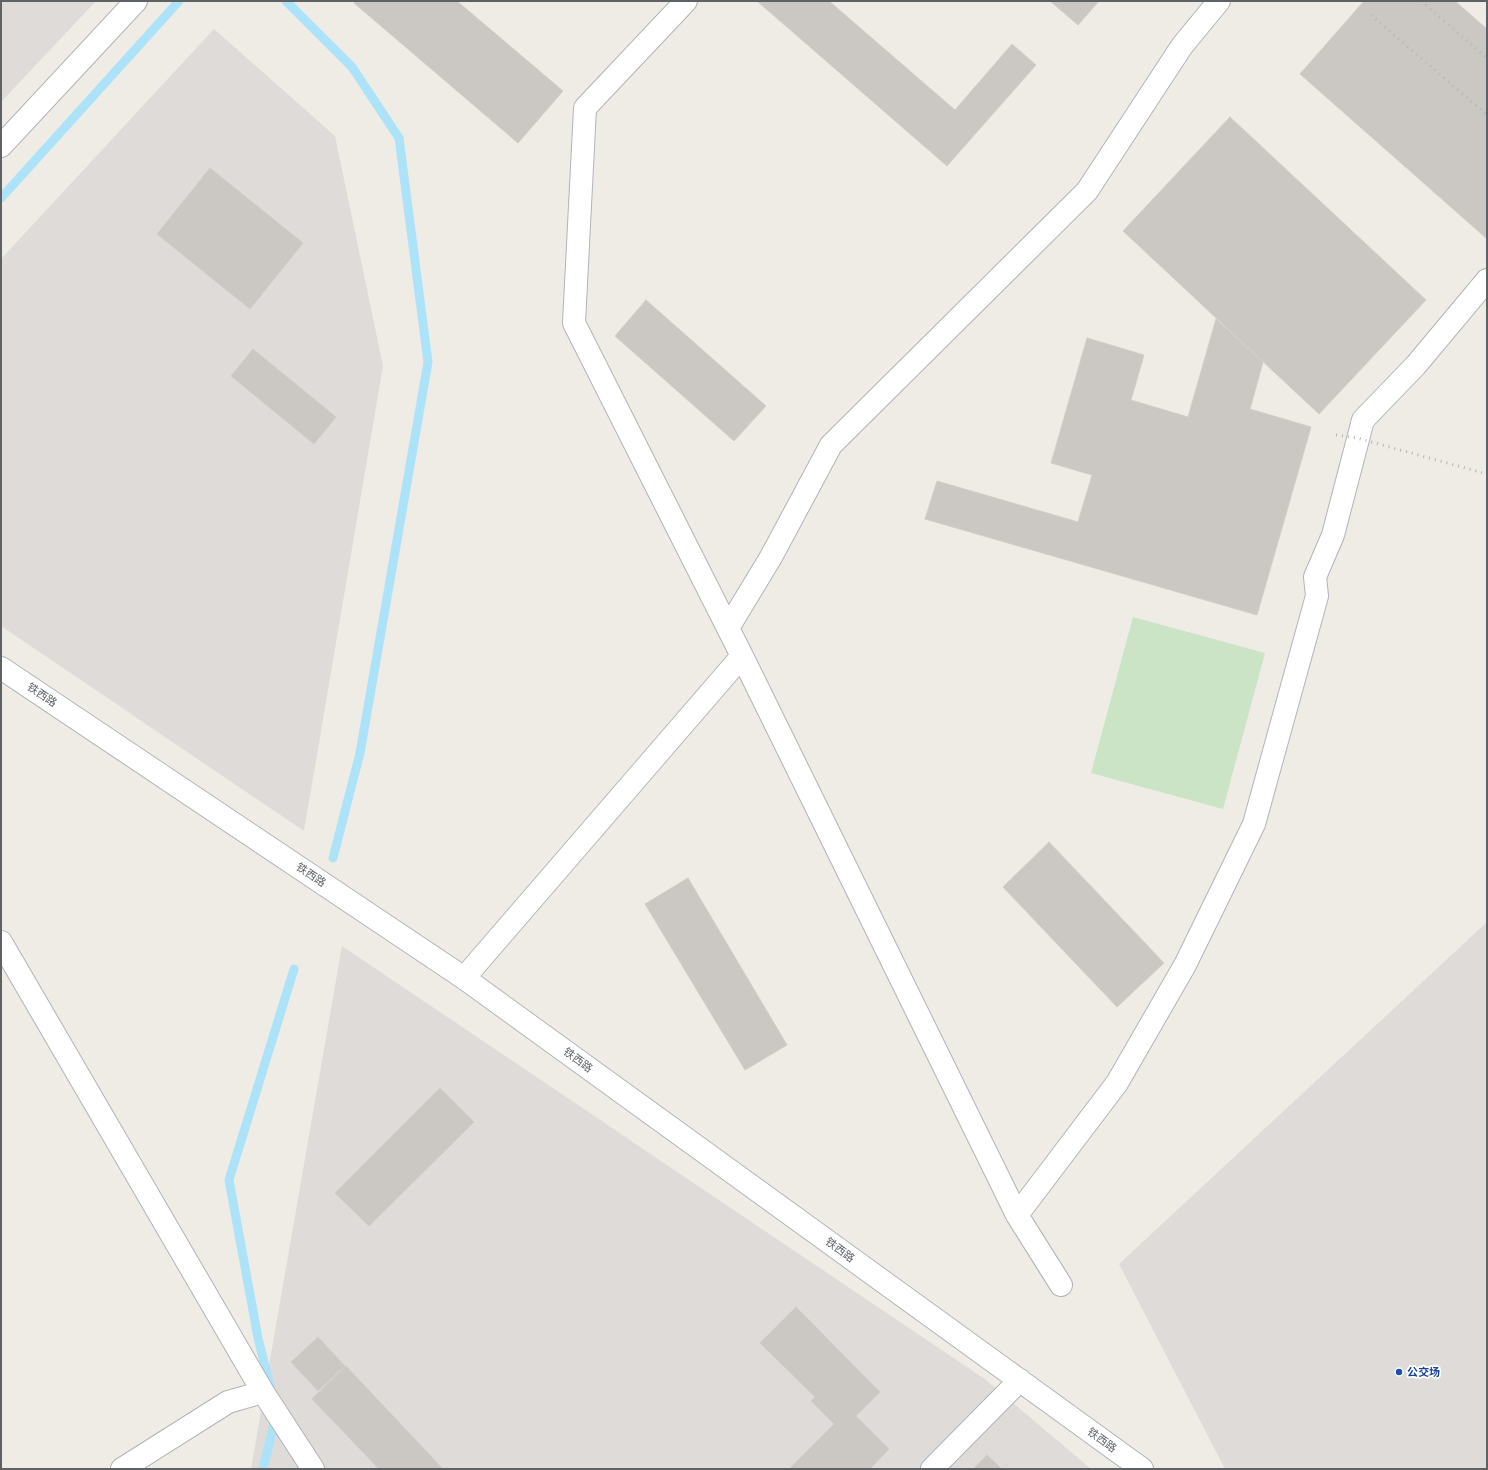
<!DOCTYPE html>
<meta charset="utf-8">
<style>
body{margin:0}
#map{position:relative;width:1488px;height:1470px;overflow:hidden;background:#efece6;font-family:Ubuntu,sans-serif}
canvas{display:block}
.frame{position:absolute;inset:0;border:2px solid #5e6265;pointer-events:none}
</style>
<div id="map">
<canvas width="1488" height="1470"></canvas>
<div class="frame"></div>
</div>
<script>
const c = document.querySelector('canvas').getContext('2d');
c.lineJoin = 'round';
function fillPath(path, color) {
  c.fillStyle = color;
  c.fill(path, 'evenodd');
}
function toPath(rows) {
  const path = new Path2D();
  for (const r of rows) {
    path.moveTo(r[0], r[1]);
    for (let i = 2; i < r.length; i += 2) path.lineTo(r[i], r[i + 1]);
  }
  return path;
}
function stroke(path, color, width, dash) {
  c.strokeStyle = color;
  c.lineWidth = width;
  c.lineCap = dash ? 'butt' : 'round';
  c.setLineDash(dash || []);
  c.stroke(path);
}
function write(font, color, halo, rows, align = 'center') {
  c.font = font + ' Ubuntu,"Noto Sans SC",sans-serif';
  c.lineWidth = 3.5;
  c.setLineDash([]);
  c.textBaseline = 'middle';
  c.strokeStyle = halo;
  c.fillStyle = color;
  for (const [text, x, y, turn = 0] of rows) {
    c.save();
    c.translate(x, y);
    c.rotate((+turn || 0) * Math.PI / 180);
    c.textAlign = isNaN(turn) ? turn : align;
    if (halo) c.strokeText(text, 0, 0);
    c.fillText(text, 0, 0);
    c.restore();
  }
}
const industrial = toPath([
 [1,1,96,1,1,102],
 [214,29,335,136,383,366,304,831,1,626,1,259],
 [1487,922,1487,1469,1225,1469,1119,1264],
 [342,946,986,1380,1091,1469,251,1469]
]);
const green = toPath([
 [1133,617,1265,653,1223,809,1091,773]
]);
const stream = toPath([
 [286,1,352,67,399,138,428,362,360,753,333,858],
 [1,198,179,1],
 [271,1390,258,1338,229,1180,294,969],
 [263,1469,276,1416]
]);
const building = toPath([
 [355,1,457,1,563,91,518,143,354,3,355,1],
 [757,1,829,1,955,110,1012,44,1036,65,947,166,757,1],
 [1050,1,1099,1,1078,25,1050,1],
 [1364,1,1455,1,1487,29,1487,237,1486,238,1300,74,1364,1],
 [1230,117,1426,300,1319,414,1123,231,1230,117],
 [210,168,303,243,250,309,157,234,210,168],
 [646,300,766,406,734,441,615,336,646,300],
 [1216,319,1263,362,1250,409,1311,427,1257,615,925,519,937,481,1078,522,1092,475,1051,463,1087,338,1144,355,1131,400,1188,417,1216,319],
 [253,349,336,417,314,444,231,376,253,349],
 [1049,842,1164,963,1117,1007,1003,887,1049,842],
 [688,878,787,1045,745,1070,645,904,688,878],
 [440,1088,474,1122,369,1226,335,1193,440,1088],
 [796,1307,880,1392,856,1416,889,1449,870,1469,789,1469,834,1424,811,1401,815,1397,760,1343,796,1307],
 [318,1337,345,1366,318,1391,291,1362,318,1337],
 [346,1366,443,1469,379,1469,312,1399,346,1366],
 [987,1455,1002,1469,973,1469,987,1455]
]);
const minor = toPath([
 [686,1,585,108,574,323,742,656,1017,1215,1061,1285],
 [1,146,136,1],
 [728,628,771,557,831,445,1087,191,1182,46,1219,1],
 [1,668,464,978,1142,1469],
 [1,942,263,1392],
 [464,978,742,656],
 [1017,1215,1117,1083,1185,965,1254,824,1317,596,1315,577,1333,535,1363,420,1416,365,1487,280],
 [122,1469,228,1402,263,1392,313,1469],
 [932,1469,1020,1380]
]);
const rail = toPath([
 [1421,1,1487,58],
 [1371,15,1487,115],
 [1336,435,1357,438,1487,474]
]);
const markers = [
 [1399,1372,4,"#1a4fb4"]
];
const streetNames = [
 ["铁西路",42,695,34],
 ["铁西路",311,875,34],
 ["铁西路",578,1060,36],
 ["铁西路",840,1250,36],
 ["铁西路",1102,1440,36]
];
const transitNames = [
 ["公交场",1407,1372]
];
fillPath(industrial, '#dedbd8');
fillPath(green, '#cae4c5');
stroke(stream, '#ade3f8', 9);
fillPath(building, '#cbc7c3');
stroke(building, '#d3cdc5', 1);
stroke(minor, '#b1b4b7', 24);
stroke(minor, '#fff', 22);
stroke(rail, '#b4b5b5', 3, [1, 5]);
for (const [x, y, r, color] of markers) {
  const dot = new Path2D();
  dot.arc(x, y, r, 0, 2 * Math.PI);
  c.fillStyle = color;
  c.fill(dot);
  stroke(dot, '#fff', 1.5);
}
write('11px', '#5e6265', '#fff', streetNames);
write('bold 11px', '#164399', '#fff', transitNames, 'left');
</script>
